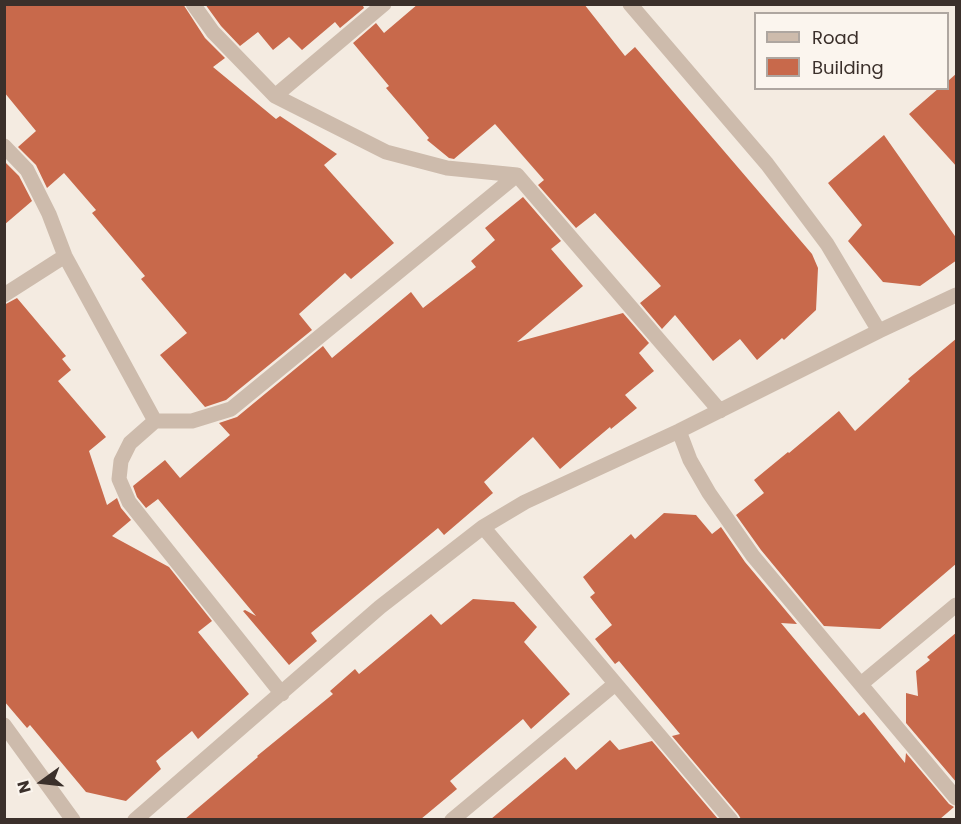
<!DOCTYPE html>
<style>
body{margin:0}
#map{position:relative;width:961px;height:824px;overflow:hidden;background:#f4ebe1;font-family:Poppins,sans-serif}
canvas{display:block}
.frame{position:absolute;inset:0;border:6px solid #3b302b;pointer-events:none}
.legend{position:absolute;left:754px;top:12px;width:195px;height:78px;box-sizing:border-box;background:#fbf5ee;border:2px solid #aea6a0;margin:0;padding:8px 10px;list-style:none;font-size:18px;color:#3b302b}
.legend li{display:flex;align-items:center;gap:12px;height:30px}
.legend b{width:30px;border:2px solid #aea6a0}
.north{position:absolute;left:12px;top:752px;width:60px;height:60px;-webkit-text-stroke:4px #fbf5ee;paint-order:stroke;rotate:255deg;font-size:16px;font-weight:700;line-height:24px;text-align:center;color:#3b302b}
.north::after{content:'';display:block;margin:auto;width:21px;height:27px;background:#3b302b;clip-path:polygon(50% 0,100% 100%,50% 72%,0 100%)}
</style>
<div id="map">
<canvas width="961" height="824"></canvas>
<div class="frame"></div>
<ul class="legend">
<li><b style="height:8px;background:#cdbbac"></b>Road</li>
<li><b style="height:16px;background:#c8694b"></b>Building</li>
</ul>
<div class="north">N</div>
</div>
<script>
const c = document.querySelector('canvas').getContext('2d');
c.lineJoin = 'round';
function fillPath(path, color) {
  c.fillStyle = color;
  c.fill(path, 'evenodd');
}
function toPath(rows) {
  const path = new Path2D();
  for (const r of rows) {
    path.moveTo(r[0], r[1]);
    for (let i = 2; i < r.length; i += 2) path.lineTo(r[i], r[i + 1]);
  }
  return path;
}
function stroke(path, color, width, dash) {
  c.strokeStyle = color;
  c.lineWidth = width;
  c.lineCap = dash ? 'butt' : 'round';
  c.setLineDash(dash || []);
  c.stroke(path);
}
const building = toPath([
 [4,4,183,4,205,38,225,58,213,67,276,119,280,116,337,154,324,165,394,243,351,279,345,273,299,314,312,330,226,400,205,407,160,355,187,333,141,279,145,276,92,213,96,210,64,173,47,188,36,165,18,147,36,131,4,92],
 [205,4,362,4,364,8,340,28,335,22,302,50,289,37,273,50,258,32,240,46,221,26],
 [418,4,584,4,625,56,635,47,812,254,818,268,816,310,784,340,782,338,757,360,740,339,713,361,675,315,662,329,640,303,661,286,595,213,576,228,538,185,544,180,495,124,454,159,449,158,427,140,429,138,386,88,389,86,353,43,376,23,384,33],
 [957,73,957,167,909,114,939,88,948,88,948,81],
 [884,135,957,239,957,260,920,286,883,282,848,241,862,225,828,183],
 [4,161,19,176,32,201,4,225],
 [523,197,561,241,551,249,583,286,517,342,623,313,649,343,639,353,654,371,625,395,637,408,611,429,610,427,560,469,533,437,484,482,493,493,444,535,438,528,311,633,317,641,289,665,243,611,245,610,256,616,158,499,146,508,137,497,133,486,165,460,180,478,230,435,219,423,237,417,323,346,332,358,411,292,423,308,476,267,471,261,495,240,485,228],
 [17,298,66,356,62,359,71,370,58,381,106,437,89,451,107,505,117,498,121,508,131,520,112,536,169,567,212,621,198,632,249,694,198,739,192,731,156,761,161,769,126,801,86,792,30,725,27,728,4,701,4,305],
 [957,338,957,563,880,629,824,626,761,550,736,515,764,493,754,480,788,452,789,453,839,411,855,431,910,381,908,379],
 [664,513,696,515,712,534,721,527,745,562,797,624,781,623,859,716,864,712,905,763,906,753,949,804,954,807,940,819,741,819,738,814,672,736,680,734,619,661,615,664,595,639,612,625,590,597,595,593,583,577,631,534,635,539],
 [473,599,514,602,537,627,524,642,570,694,531,729,523,719,450,781,457,789,421,819,185,819,258,757,257,756,333,694,330,691,355,669,359,674,431,614,441,625],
 [957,632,957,783,906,723,906,693,918,696,916,671,930,660,927,657],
 [610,740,619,750,652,741,718,819,491,819,565,757,576,770]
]);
const minor = toPath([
 [193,4,213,32,275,96,386,152,447,168,517,175,720,411],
 [630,4,767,164,827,244,879,331],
 [275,96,384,4],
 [4,146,27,170,49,214,65,256,155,421,130,443,121,461,119,479,129,502,282,694],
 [4,295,65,256],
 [155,421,192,421,231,409,517,175],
 [679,431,690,460,709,493,753,556,956,798],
 [483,527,731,820],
 [861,684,956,605],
 [4,725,73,820],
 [135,820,380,607,483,527,525,502,679,431,879,331,956,295],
 [452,820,615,684]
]);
fillPath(building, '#c8694b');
stroke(minor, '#cdbbac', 15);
</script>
